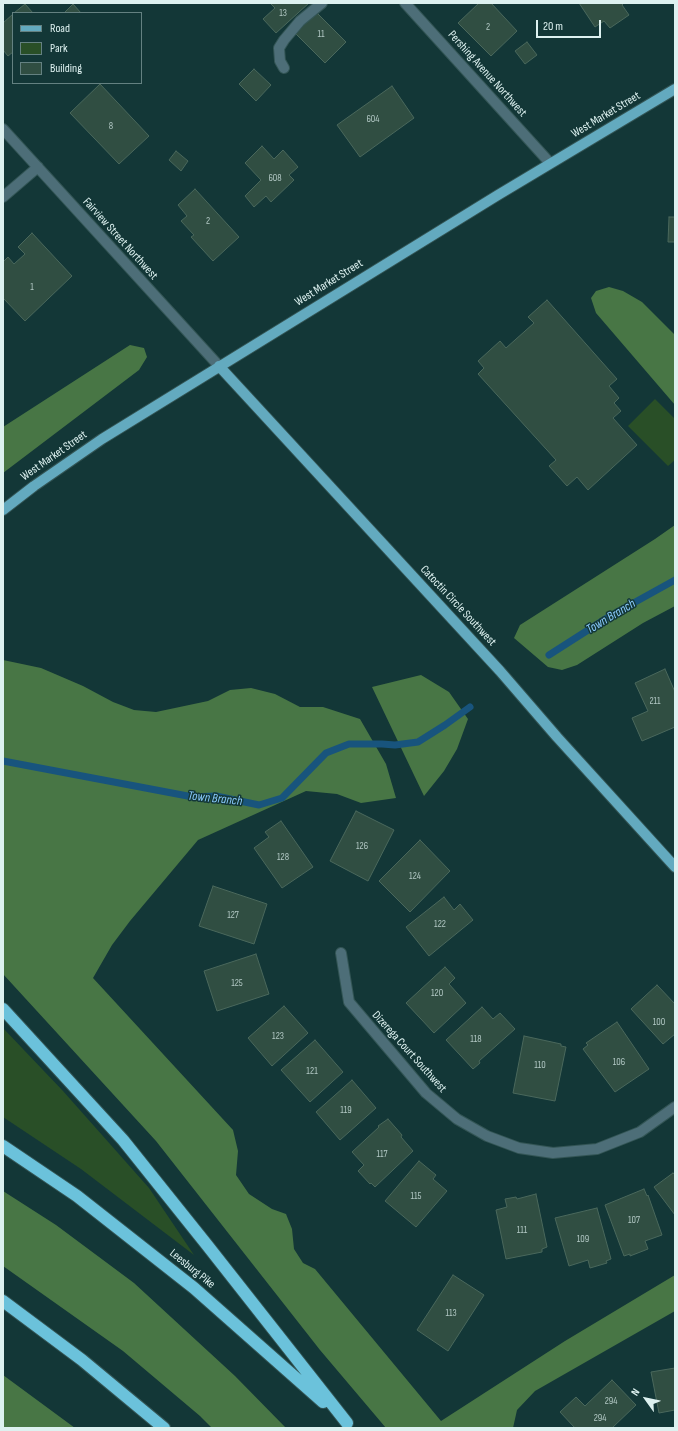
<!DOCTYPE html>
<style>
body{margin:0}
#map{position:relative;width:678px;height:1431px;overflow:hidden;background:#133737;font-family:"Sofia Sans Condensed",sans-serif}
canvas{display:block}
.frame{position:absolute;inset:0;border:4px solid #ddf1f0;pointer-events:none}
.legend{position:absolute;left:12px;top:12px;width:130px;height:72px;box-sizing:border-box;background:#133737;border:1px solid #648181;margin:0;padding:5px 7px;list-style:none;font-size:12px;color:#ddf1f0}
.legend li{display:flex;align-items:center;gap:8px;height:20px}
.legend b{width:20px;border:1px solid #648181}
.north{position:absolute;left:626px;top:1379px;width:40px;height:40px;-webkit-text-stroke:3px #133737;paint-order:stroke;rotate:303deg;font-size:11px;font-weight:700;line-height:16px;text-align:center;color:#ddf1f0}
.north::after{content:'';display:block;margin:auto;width:14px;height:18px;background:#ddf1f0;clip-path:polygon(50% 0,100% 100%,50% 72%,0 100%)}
.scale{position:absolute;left:536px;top:20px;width:65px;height:18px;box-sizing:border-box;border:2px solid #ddf1f0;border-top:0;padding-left:5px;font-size:12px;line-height:14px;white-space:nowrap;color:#ddf1f0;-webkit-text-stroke:3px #133737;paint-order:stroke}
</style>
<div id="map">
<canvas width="678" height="1431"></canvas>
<div class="frame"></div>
<ul class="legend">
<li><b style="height:5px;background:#63aabf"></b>Road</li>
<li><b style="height:11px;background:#294f27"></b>Park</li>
<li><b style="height:11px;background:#304e42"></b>Building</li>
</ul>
<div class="north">N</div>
<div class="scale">20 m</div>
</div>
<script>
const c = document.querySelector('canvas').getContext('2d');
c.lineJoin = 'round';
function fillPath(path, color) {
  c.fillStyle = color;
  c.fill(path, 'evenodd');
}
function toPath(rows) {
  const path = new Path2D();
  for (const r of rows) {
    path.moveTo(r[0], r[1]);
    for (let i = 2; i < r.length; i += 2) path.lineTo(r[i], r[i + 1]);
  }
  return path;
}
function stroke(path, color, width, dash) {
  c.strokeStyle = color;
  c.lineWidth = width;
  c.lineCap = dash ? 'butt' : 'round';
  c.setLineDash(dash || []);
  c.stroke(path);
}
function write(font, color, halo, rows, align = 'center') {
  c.font = font + ' "Sofia Sans Condensed",sans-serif';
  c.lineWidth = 3;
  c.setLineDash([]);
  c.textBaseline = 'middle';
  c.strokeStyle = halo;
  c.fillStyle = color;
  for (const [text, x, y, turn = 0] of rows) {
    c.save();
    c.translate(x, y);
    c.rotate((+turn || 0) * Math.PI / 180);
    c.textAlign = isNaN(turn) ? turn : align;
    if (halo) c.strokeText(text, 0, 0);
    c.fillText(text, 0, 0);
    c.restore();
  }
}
const green = toPath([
 [655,399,675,419,675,460,668,466,628,426],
 [3,1028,63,1091,149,1188,194,1255,81,1169,3,1117]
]);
const forest = toPath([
 [609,287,623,291,642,302,675,335,675,405,596,313,591,298,596,291],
 [130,345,144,348,147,357,139,370,3,473,3,427],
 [675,525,675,606,643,623,577,665,562,670,548,667,514,638,520,625,655,539],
 [3,660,41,668,83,686,113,702,134,710,156,712,208,701,230,690,251,688,275,694,300,707,323,707,360,719,386,764,396,798,361,803,337,794,306,791,198,840,130,921,112,945,93,978,233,1130,238,1151,236,1175,249,1194,272,1209,286,1214,292,1229,294,1249,303,1263,315,1269,441,1421,565,1341,675,1275,675,1311,535,1391,517,1410,513,1428,386,1428,320,1350,156,1141,3,974],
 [421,675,449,692,468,719,457,749,444,771,424,796,372,687],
 [3,1191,56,1225,134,1283,235,1376,286,1428,212,1428,200,1416,123,1351,3,1266],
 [3,1375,75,1428,3,1428]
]);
const stream = toPath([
 [549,655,610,616,675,580],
 [3,761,193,797,216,796,259,805,282,798,326,753,349,744,382,744,395,745,418,742,445,725,470,707]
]);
const building = toPath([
 [270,3,309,3,276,33,263,19,275,8,270,3],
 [479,3,491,3,517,31,491,56,458,23,479,3],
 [579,3,624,3,622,5,629,15,610,28,604,21,595,27,579,3],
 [25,4,33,13,14,13,25,4],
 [73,4,81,13,64,13,73,4],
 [315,11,346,42,325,63,294,32,315,11],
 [13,14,13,52,8,56,3,50,3,23,13,14],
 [527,42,537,55,525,64,515,51,527,42],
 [254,69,271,85,256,101,239,84,254,69],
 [100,84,149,136,119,164,70,113,100,84],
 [392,86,414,118,360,157,337,125,392,86],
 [262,146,274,159,283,150,298,167,289,175,294,180,271,202,266,196,254,207,245,196,261,180,245,163,262,146],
 [176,151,188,161,181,171,169,160,176,151],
 [195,189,239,237,213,261,191,237,194,235,181,221,187,216,178,205,195,189],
 [669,217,675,217,675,242,668,242,669,217],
 [32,233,72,276,25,321,3,298,3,262,8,257,14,264,25,254,18,247,32,233],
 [547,300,617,379,609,386,619,398,614,403,621,411,613,418,637,445,588,490,577,477,567,486,549,466,556,460,478,374,484,368,478,361,500,341,506,348,534,323,528,317,547,300],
 [665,669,675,692,675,727,642,741,632,718,648,711,635,683,665,669],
 [356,811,394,830,368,881,330,861,356,811],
 [281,821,313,867,282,888,254,848,269,837,265,832,281,821],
 [420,840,450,871,410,912,379,881,420,840],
 [213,886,267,904,254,944,199,926,213,886],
 [444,897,454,910,460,904,473,920,429,956,406,927,444,897],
 [256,954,269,994,217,1011,204,971,256,954],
 [445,967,455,978,449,984,466,1003,434,1033,406,1003,445,967],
 [657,985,675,1004,675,1034,663,1044,631,1009,657,985],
 [284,1006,308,1033,272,1066,248,1038,284,1006],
 [482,1007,493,1019,500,1013,515,1029,479,1061,480,1063,473,1069,446,1040,482,1007],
 [617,1022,649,1069,615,1092,583,1049,588,1045,586,1043,617,1022],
 [524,1036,561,1044,561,1046,566,1047,555,1101,513,1093,524,1036],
 [315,1040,343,1072,310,1102,281,1070,315,1040],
 [352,1080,376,1108,340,1140,316,1112,352,1080],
 [388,1119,402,1135,401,1137,413,1151,375,1187,371,1183,370,1184,358,1171,364,1165,352,1152,379,1127,378,1126,388,1119],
 [419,1161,436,1175,433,1179,447,1191,416,1227,385,1201,419,1161],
 [673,1173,674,1174,675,1173,675,1215,654,1187,673,1173],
 [644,1189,647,1196,648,1195,662,1235,645,1241,648,1249,630,1256,630,1254,624,1256,605,1205,644,1189],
 [536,1194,547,1247,542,1249,542,1252,506,1259,496,1210,507,1207,505,1199,516,1197,517,1199,536,1194],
 [597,1208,611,1259,606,1261,607,1263,590,1268,588,1260,569,1266,555,1218,597,1208],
 [453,1275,484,1295,448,1351,417,1330,453,1275],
 [675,1368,675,1410,659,1413,651,1372,675,1368],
 [612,1380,636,1405,612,1428,575,1428,560,1412,576,1397,585,1406,612,1380]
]);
const minor = toPath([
 [405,3,550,163],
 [284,68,280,61,279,48,284,40,300,21,322,3],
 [3,129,219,366],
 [3,197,38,167],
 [341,953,349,1002,426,1093,457,1119,487,1136,519,1148,553,1153,597,1149,640,1132,675,1107]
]);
const major = toPath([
 [219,366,500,671,557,737,675,867],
 [3,510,34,486,102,439,498,195,675,89]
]);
const highway = toPath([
 [3,1009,123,1140,207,1245,347,1423],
 [3,1146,77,1196,194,1288,323,1402],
 [3,1301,82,1360,164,1428]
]);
const numberNames = [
 ["13",283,13],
 ["2",488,27],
 ["11",321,34],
 ["604",373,119],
 ["8",111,126],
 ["608",275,178],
 ["2",208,221],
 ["1",32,287],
 ["211",655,701],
 ["126",362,846],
 ["128",283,857],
 ["124",415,876],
 ["127",233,915],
 ["122",440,924],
 ["125",237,983],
 ["120",437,993],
 ["100",659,1022],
 ["123",278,1036],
 ["118",476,1039],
 ["106",619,1062],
 ["110",540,1065],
 ["121",312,1071],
 ["119",346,1110],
 ["117",382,1154],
 ["115",416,1196],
 ["107",634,1220],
 ["111",522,1230],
 ["109",583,1239],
 ["113",451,1313],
 ["294",611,1401],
 ["294",600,1418]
];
const streetNames = [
 ["Pershing Avenue Northwest",487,74,48],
 ["West Market Street",606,115,-31],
 ["Fairview Street Northwest",120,239,48],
 ["West Market Street",329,283,-32],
 ["West Market Street",54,456,-35],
 ["Catoctin Circle Southwest",458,606,47],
 ["Dizerega Court Southwest",409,1052,48],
 ["Leesburg Pike",192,1269,39]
];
const waterNames = [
 ["Town Branch",611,617,-31],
 ["Town Branch",215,799,6]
];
fillPath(green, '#294f27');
fillPath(forest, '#487645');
stroke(stream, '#18547d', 7);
fillPath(building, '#304e42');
stroke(building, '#4a685c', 1);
stroke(minor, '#355', 12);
stroke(major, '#355', 12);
stroke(highway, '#355', 14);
stroke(minor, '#4d6e78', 10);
stroke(major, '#63aabf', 10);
stroke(highway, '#6bc2db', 12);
write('10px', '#b2c8c4', null, numberNames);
write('12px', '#ddf1f0', '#133737', streetNames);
write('italic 13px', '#8acafc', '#133737', waterNames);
</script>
